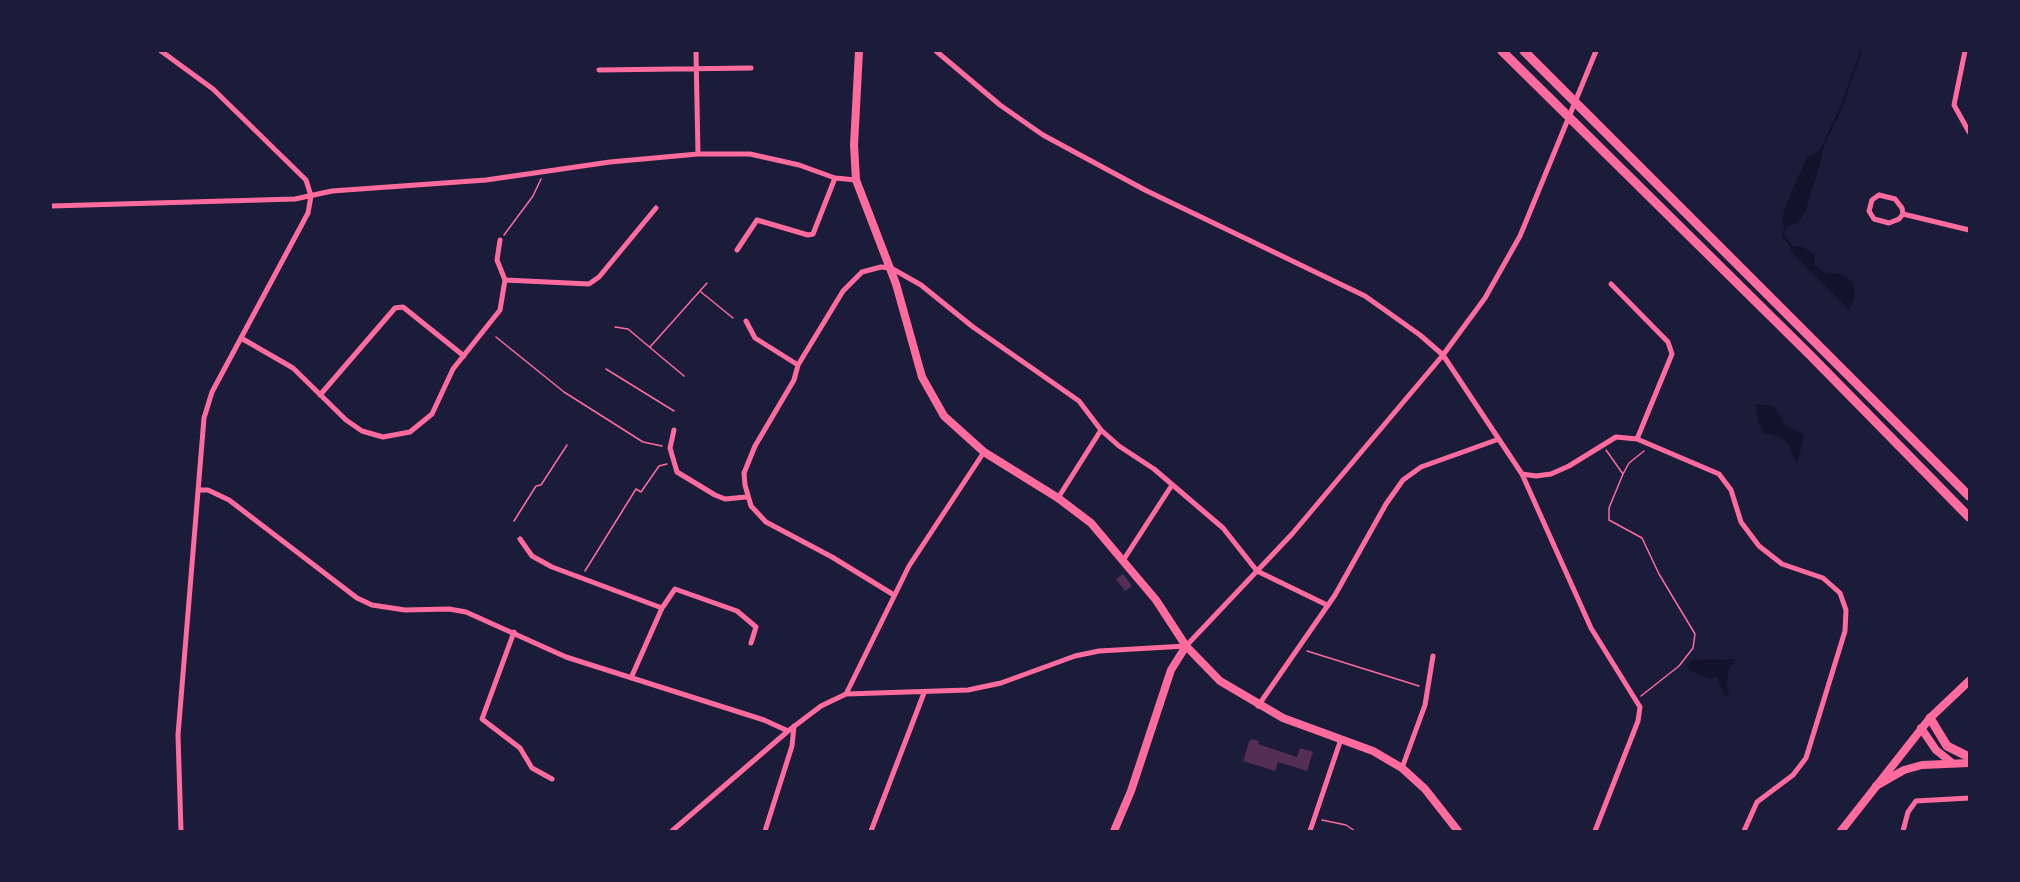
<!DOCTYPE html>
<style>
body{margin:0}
#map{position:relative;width:2020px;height:882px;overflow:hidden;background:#1b1b3a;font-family:Literata,serif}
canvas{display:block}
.frame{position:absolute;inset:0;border:52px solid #1b1b3a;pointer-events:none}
</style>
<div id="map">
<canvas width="2020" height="882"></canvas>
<div class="frame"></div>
</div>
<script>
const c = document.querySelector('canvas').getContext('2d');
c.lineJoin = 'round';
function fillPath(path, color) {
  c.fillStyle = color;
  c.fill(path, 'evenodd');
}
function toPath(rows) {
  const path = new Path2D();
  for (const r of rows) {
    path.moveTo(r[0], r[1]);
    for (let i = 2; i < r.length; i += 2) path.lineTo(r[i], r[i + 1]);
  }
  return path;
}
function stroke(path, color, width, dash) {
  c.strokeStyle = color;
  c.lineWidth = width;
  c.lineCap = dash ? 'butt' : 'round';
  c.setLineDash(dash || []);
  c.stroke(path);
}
const water = toPath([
 [1821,150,1823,153,1805,213,1797,223,1785,227,1782,221,1785,207,1807,157],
 [1792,246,1802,246,1815,255,1815,265,1823,272,1844,275,1853,283,1855,298,1849,310,1790,251],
 [1756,404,1773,406,1785,424,1804,436,1797,464,1788,444,1780,437,1765,433,1758,422],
 [1736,659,1728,671,1727,686,1729,696,1724,695,1717,676,1710,679,1691,671,1687,666,1693,660]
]);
const stream = toPath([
 [1821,150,1841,108,1861,51],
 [1785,227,1783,236,1792,246]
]);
const building = toPath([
 [1123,574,1132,586,1125,591,1116,579],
 [1252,739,1259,741,1258,744,1297,757,1300,748,1313,752,1307,771,1278,762,1275,771,1243,761,1249,742]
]);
const path = toPath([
 [504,235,533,196,541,179],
 [701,292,733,318],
 [615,327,628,329,684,376],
 [496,337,564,392,643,442,662,446],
 [650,347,707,283],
 [606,369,674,411],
 [1606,450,1623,474,1609,508,1609,520,1642,538,1659,574,1695,634,1693,648,1679,666,1641,696],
 [1623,474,1629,463,1644,451],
 [514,521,536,486,541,485,567,445],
 [585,571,636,489,641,492,659,466,667,464],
 [1307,651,1419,686],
 [1322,820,1346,825,1355,831]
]);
const minor = toPath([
 [161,51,213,89,306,180,311,196,308,213,212,392,204,418,178,735,181,831],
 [696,51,698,154],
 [936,51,1000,105,1043,135,1145,190,1365,296,1420,335,1443,355,1522,474,1591,628,1640,707,1638,721,1595,831],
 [1965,51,1954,105,1969,132],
 [599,70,751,68],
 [1879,195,1895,199,1902,208,1903,214,1899,219,1889,223,1874,219,1869,211,1872,200,1879,195],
 [51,206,295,199,332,191,486,180,610,162,698,154,750,154,799,165,835,178,856,180],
 [1903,214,1969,230],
 [737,250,757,220,808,235,813,234,835,178],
 [505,280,589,284,599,277,656,208],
 [1611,284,1668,342,1672,354,1637,439],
 [746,321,755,338,798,365],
 [241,338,293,368,346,420,362,431,383,437,410,432,432,414,453,369,500,310,505,280,497,260,500,240],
 [320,395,395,308,403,307,464,356],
 [674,430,670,448,677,472,715,495,725,499,746,497],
 [1522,474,1536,476,1551,474,1569,466,1616,437,1637,439,1719,474,1731,490,1741,522,1759,546,1782,564,1823,578,1840,593,1846,610,1845,631,1806,758,1793,775,1757,802,1744,831],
 [199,490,208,490,229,500,357,598,372,605,405,610,449,609,466,612,566,657,764,720,788,731],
 [1058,498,1101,430],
 [520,539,532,556,552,567,662,608],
 [1124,559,1172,485],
 [894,595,832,557,766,522,751,506,745,485,744,473,755,446,794,380,798,365,843,291,862,272,881,267,891,268,921,285,973,327,1079,401,1101,430,1119,446,1154,469,1223,528,1257,571,1327,605],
 [514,632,482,719,520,748,532,768,552,779],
 [631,678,662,608,675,589,737,611,756,627,751,643],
 [846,694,909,566,984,452],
 [1258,706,1335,595,1386,504,1403,480,1421,467,1499,439],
 [1402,768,1425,705,1433,656],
 [672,831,788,731,821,706,846,694,968,690,1001,683,1075,656,1099,651,1186,646,1292,534,1443,355,1485,298,1520,236,1596,51],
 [765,831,792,746,794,726],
 [871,831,924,693],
 [1310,831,1341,739],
 [1903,831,1908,812,1916,801,1969,798]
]);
const secondary = toPath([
 [859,51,854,145,856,180,896,284,922,377,944,416,984,452,1058,498,1091,523,1156,600,1186,646,1220,681,1283,718,1373,751,1402,768,1425,789,1458,831],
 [1114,831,1131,791,1171,670,1186,646],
 [1841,831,1930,718,1969,681]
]);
const primary = toPath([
 [1921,728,1936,750,1951,762],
 [1876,786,1904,770,1922,765,1969,763]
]);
const trunk = toPath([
 [1502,51,1810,355,1969,517],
 [1524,51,1969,496],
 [1930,718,1947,746,1969,757]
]);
fillPath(water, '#12122b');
stroke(stream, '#12122b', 2);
fillPath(building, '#542f53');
stroke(path, '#ff6b9d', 1.5);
stroke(minor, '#ff6b9d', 5);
stroke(secondary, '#ff6b9d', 8);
stroke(primary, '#ff6b9d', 8);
stroke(trunk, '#ff6b9d', 9);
</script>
